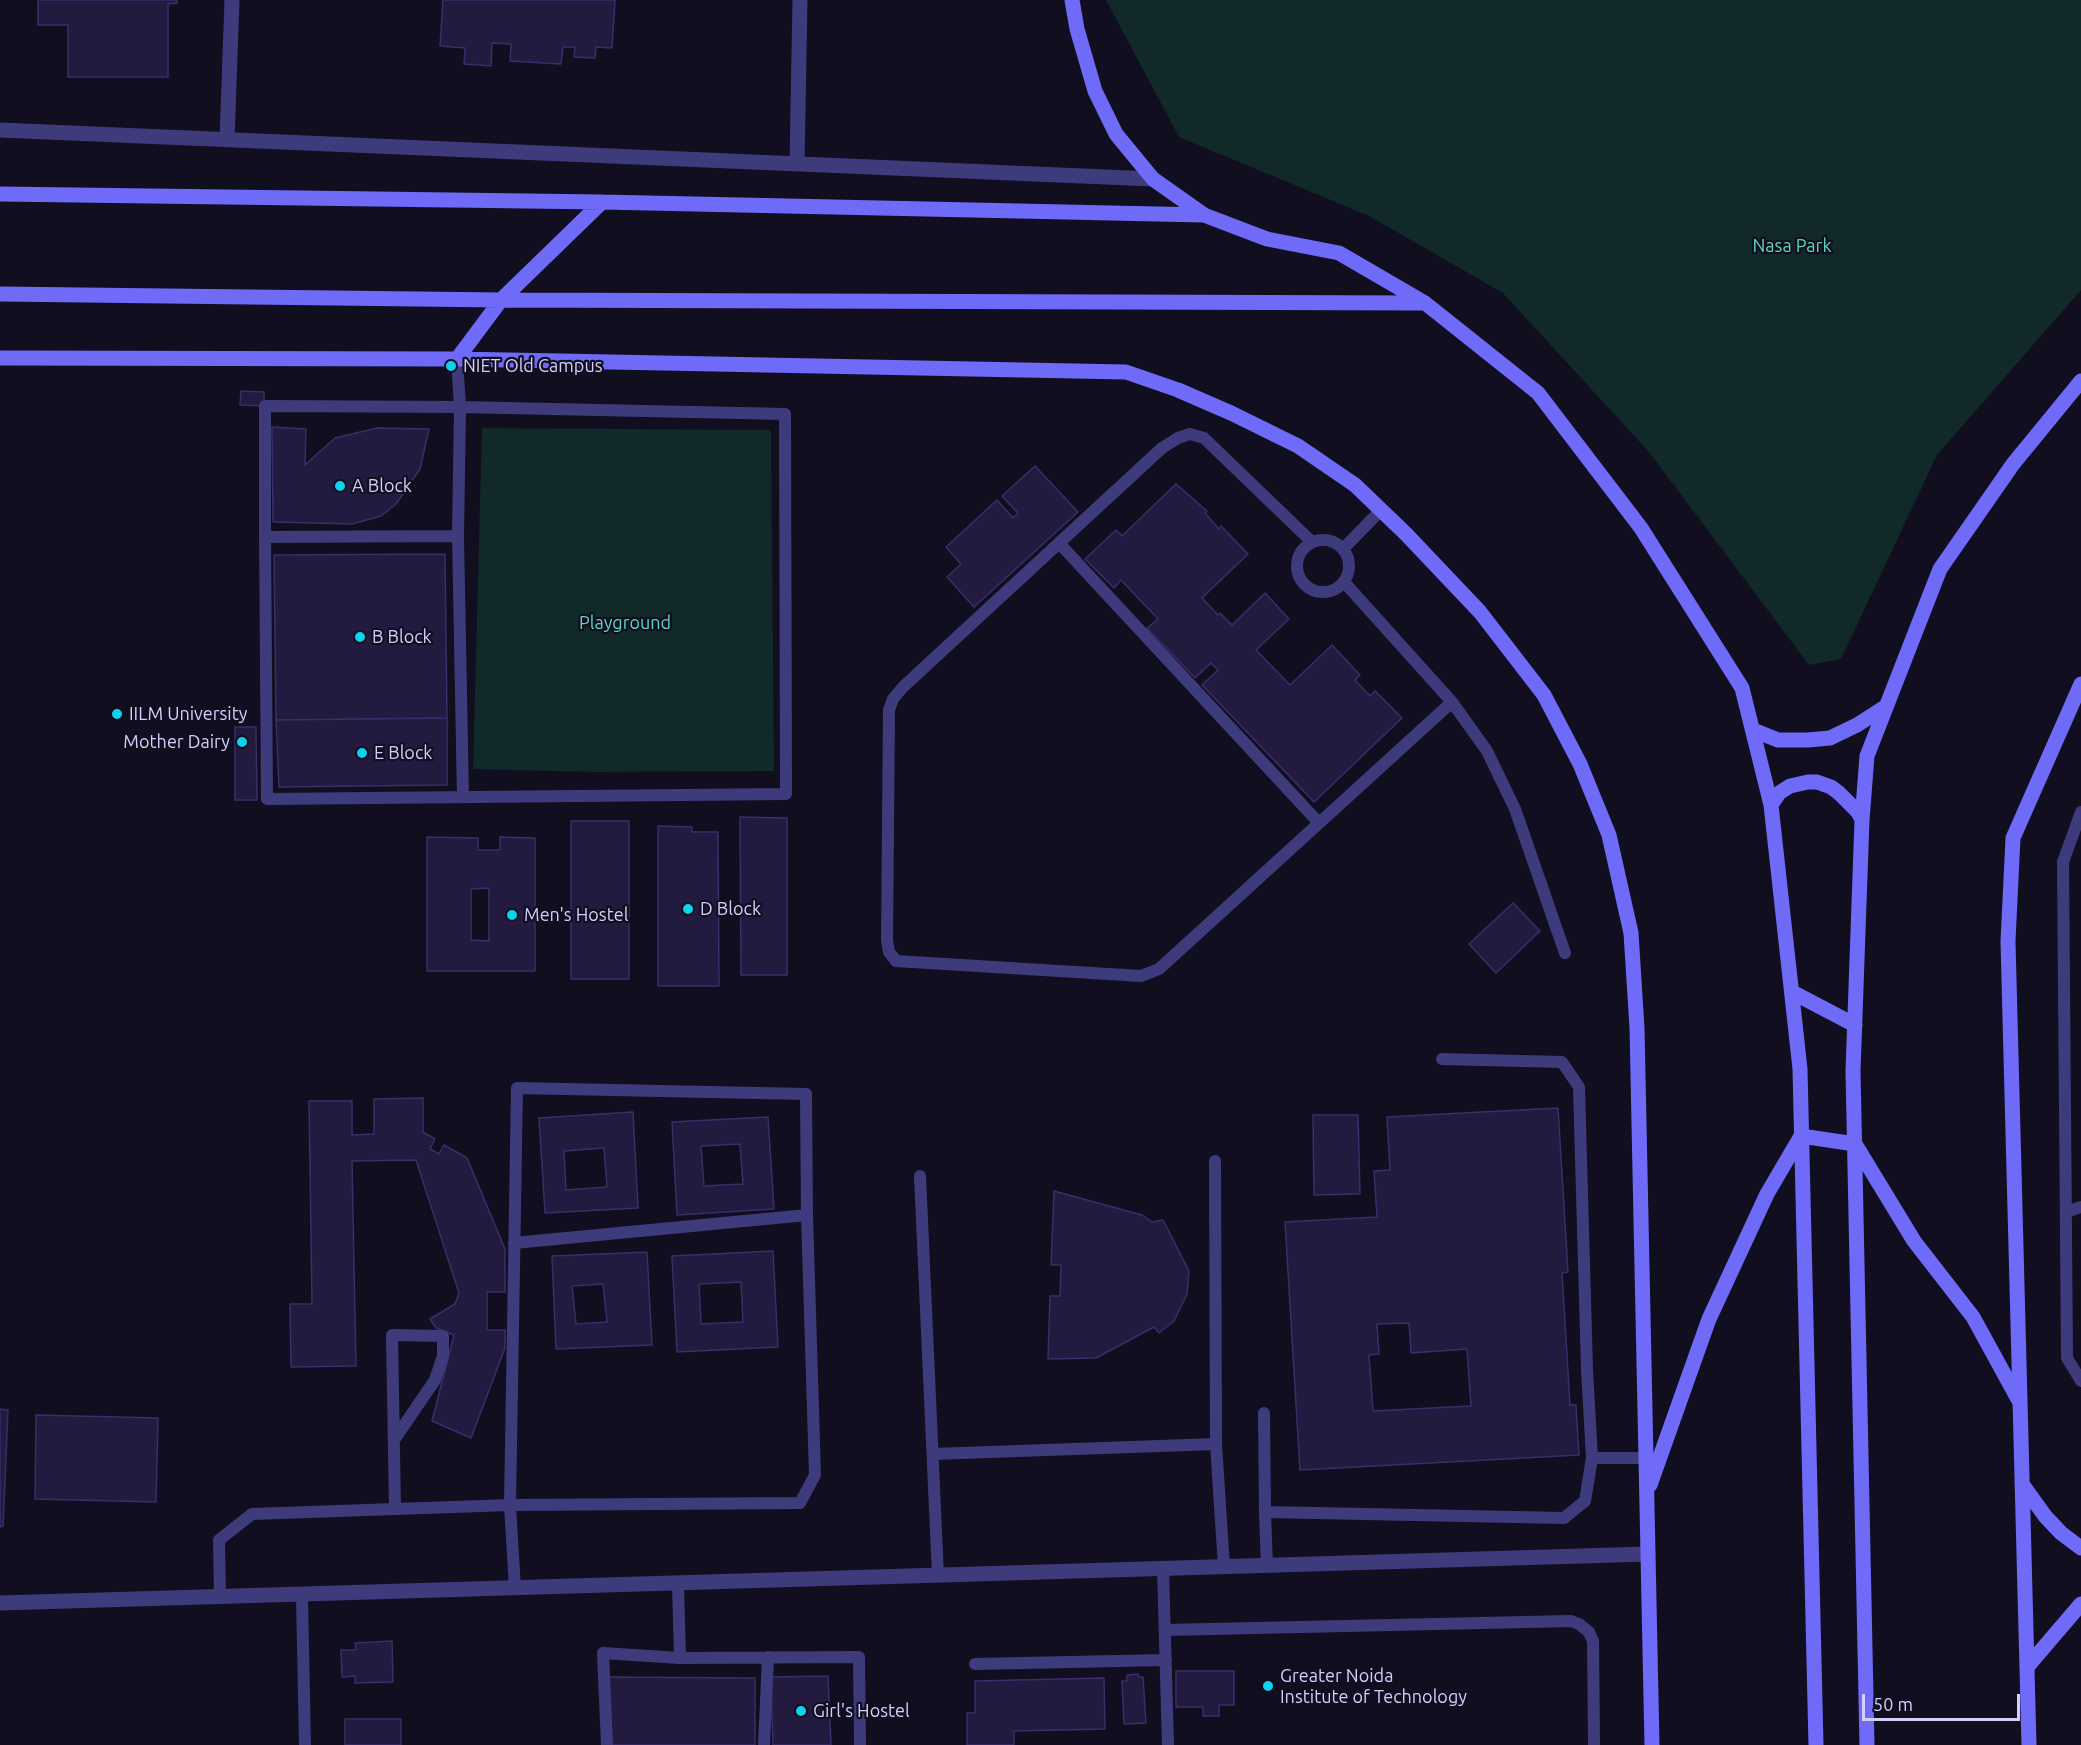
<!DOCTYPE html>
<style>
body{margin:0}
#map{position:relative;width:2081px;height:1745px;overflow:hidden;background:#110e1f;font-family:Ubuntu,sans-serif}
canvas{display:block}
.scale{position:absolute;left:1862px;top:1694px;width:158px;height:27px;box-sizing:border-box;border:3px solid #d4cefd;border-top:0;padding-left:8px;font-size:18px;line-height:21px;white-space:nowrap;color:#d4cefd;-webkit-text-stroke:4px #110e1f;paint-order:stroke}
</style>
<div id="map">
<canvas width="2081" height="1745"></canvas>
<div class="scale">50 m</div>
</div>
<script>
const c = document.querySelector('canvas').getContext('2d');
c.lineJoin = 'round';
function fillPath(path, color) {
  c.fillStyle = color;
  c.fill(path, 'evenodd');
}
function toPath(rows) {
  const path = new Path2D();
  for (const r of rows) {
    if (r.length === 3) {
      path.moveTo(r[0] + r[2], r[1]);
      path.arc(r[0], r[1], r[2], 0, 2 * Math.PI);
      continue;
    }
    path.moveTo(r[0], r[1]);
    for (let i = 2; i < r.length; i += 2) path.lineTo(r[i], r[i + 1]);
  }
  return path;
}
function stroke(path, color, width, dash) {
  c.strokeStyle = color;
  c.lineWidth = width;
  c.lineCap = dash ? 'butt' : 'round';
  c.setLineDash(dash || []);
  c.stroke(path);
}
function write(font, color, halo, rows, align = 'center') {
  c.font = font + ' Ubuntu,sans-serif';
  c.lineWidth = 4.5;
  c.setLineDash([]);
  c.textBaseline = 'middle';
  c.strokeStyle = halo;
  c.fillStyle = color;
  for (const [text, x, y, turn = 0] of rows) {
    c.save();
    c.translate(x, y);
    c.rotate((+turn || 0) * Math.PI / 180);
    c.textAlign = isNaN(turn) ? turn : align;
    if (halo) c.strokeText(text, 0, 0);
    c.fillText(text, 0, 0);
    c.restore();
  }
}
const green = toPath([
 [1106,0,2081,0,2081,290,1937,455,1841,659,1809,665,1649,452,1503,293,1369,216,1179,137],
 [482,428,771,430,774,771,595,772,473,769]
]);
const building = toPath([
 [38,0,177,0,177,3,168,4,168,77,68,77,68,25,38,25,38,0],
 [443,0,615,0,612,48,596,47,595,58,574,57,575,47,563,47,561,64,510,61,511,44,492,43,491,66,464,64,465,48,440,46,443,0],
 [241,391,264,392,264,406,240,405,241,391],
 [272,427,306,429,305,465,335,438,377,428,429,429,420,469,396,504,381,516,352,524,273,522,272,427],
 [1035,466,1078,512,974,607,947,577,961,564,946,547,997,500,1013,518,1018,513,1002,496,1035,466],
 [1176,484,1207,511,1205,513,1219,529,1221,526,1248,554,1202,598,1218,615,1220,613,1232,625,1265,593,1289,619,1256,650,1290,685,1332,645,1360,675,1355,680,1370,696,1375,691,1402,718,1314,802,1202,685,1218,670,1211,663,1195,678,1147,628,1158,619,1121,580,1114,588,1085,559,1116,530,1122,536,1176,484],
 [445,554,447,718,276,720,274,555,445,554],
 [447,718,447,785,279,787,276,720,447,718],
 [235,727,256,727,257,800,235,800,235,727],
 [740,817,787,818,787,975,741,975,740,817],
 [571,821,629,821,629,979,571,979,571,821],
 [658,826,692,827,692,832,718,832,719,986,658,986,658,826],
 [427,837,478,838,478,850,500,850,500,837,535,838,535,971,427,971,427,837],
 [489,888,489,941,471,940,471,889,489,888],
 [1513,903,1540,931,1496,973,1469,944,1513,903],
 [423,1098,423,1132,435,1139,430,1149,439,1154,444,1145,467,1158,505,1249,505,1292,487,1292,487,1330,505,1330,505,1348,471,1438,432,1421,454,1335,436,1328,430,1319,455,1304,459,1293,416,1160,352,1161,356,1366,291,1367,290,1304,312,1304,309,1101,352,1101,352,1135,374,1134,374,1099,423,1098],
 [1558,1108,1568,1272,1562,1273,1570,1405,1576,1405,1579,1455,1300,1470,1285,1222,1377,1217,1374,1171,1390,1170,1387,1117,1558,1108],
 [1409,1323,1411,1353,1467,1349,1471,1406,1373,1411,1369,1355,1379,1354,1377,1324,1409,1323],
 [633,1112,638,1208,545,1213,539,1118,633,1112],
 [604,1148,607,1187,566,1190,564,1151,604,1148],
 [1313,1115,1358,1115,1360,1194,1314,1195,1313,1115],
 [768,1117,774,1209,677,1215,672,1122,768,1117],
 [740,1144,743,1184,704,1186,701,1146,740,1144],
 [1054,1191,1142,1215,1152,1222,1163,1220,1189,1271,1187,1294,1174,1321,1159,1333,1154,1327,1096,1358,1048,1359,1050,1296,1060,1296,1061,1265,1051,1265,1054,1191],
 [773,1251,778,1347,677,1352,672,1256,773,1251],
 [741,1282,743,1322,701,1324,699,1284,741,1282],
 [647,1252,652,1345,556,1349,552,1256,647,1252],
 [603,1284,607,1322,576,1324,572,1286,603,1284],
 [0,1409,8,1410,3,1526,0,1527,0,1409],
 [36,1415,158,1418,156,1502,35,1499,36,1415],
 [392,1641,393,1682,355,1683,355,1676,342,1677,341,1650,356,1650,355,1643,392,1641],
 [1176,1671,1234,1671,1234,1705,1219,1705,1219,1716,1203,1716,1203,1707,1176,1707,1176,1671],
 [1138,1674,1138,1677,1143,1677,1146,1723,1124,1724,1122,1681,1127,1681,1127,1675,1138,1674],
 [828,1676,831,1745,773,1745,771,1677,828,1676],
 [608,1677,755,1678,755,1745,608,1745,608,1677],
 [1104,1678,1105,1729,1014,1731,1014,1745,967,1745,967,1713,975,1713,975,1681,1104,1678],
 [345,1719,401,1719,401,1745,345,1745,345,1719]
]);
const lane = toPath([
 [457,359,460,407,458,536,463,797],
 [265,537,267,799,786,794,785,414,460,407,265,406,265,537,458,536],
 [1323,566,26],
 [1312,542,1204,438,1190,434,1178,438,1162,448,903,687,893,699,889,710,887,940,889,952,896,961,1141,976,1159,969,1452,702,1344,582],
 [1059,543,1319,823],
 [1343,549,1381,510],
 [1452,702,1487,751,1515,809,1565,953],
 [2081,812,2063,862,2067,1358,2081,1381],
 [517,1088,806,1094,807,1215,815,1475,800,1503,510,1505,517,1088],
 [1215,1161,1216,1444],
 [920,1176,938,1576],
 [2066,1212,2081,1207],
 [514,1243,807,1215],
 [1264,1413,1265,1512],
 [394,1440,435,1380,443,1356,443,1336,392,1335,395,1509],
 [933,1454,1216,1444,1224,1567],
 [1592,1458,1646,1458],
 [1267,1566,1265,1512,1564,1518,1585,1501,1592,1458,1587,1370,1579,1087,1562,1062,1442,1059],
 [1163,1569,1168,1745],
 [678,1584,680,1658],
 [220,1596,219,1540,252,1514,510,1505,515,1589],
 [302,1596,305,1745],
 [1165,1630,1571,1621,1579,1624,1589,1632,1593,1641,1594,1745],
 [975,1664,1166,1660],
 [607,1745,603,1653,680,1658,859,1657,860,1745],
 [764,1745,768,1657]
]);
const street = toPath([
 [0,130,1153,179],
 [227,140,232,0],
 [797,164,800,0],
 [0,1603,1648,1554]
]);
const secondary = toPath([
 [1072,0,1077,29,1095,91,1116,134,1153,179,1204,215,1267,239,1339,253,1425,303,1538,393,1641,528,1742,688,1771,805,1800,1069,1816,1745],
 [0,194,602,202,1204,215],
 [0,294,501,300,1422,303],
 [0,358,457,359,1126,372,1178,390,1231,413,1298,446,1355,485,1406,534,1480,612,1544,695,1580,764,1609,835,1631,933,1637,1028,1652,1745],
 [457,359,501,300,602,202],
 [1753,730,1778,740,1808,740,1830,738,1857,725,1885,707],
 [1771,805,1779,793,1790,786,1808,782,1817,782,1831,787,1839,793,1858,812,1862,820],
 [1792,992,1855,1025],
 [2022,1484,2045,1516,2061,1533,2081,1548],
 [1650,1485,1709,1319,1767,1194,1801,1136,1855,1144,1914,1241,1973,1317,2019,1401],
 [2027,1667,2081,1604],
 [1867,1745,1853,1071,1862,820,1867,756,1940,569,2013,464,2081,381],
 [2029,1745,2008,941,2013,838,2081,684]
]);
const markers = [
 [451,366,6,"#0cd3eb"],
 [340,486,6,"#0cd3eb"],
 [360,637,6,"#0cd3eb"],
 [117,714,6,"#0cd3eb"],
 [242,742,6,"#0cd3eb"],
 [362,753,6,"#0cd3eb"],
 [688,909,6,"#0cd3eb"],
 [512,915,6,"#0cd3eb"],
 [1268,1686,6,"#0cd3eb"],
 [801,1711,6,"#0cd3eb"]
];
const parkNames = [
 ["Nasa Park",1792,246],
 ["Playground",625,623]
];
const poiNames = [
 ["NIET Old Campus",463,366],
 ["A Block",352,486],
 ["B Block",372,637],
 ["IILM University",129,714],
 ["Mother Dairy",230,742,"right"],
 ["E Block",374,753],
 ["D Block",700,909],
 ["Men's Hostel",524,915],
 ["Greater Noida",1280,1676],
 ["Institute of Technology",1280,1697],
 ["Girl's Hostel",813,1711]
];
fillPath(green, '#112928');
fillPath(building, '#221b3f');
stroke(building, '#3a2e6a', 1.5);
stroke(lane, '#3e3b7c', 12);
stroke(street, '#3e3b7c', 15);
stroke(secondary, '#6f6af8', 15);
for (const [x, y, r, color] of markers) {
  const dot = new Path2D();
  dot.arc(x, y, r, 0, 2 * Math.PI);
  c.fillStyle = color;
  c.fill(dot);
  stroke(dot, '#110e1f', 2);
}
write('18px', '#5fd8bb', '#110e1f', parkNames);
write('18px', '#d4cefd', '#110e1f', poiNames, 'left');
</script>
